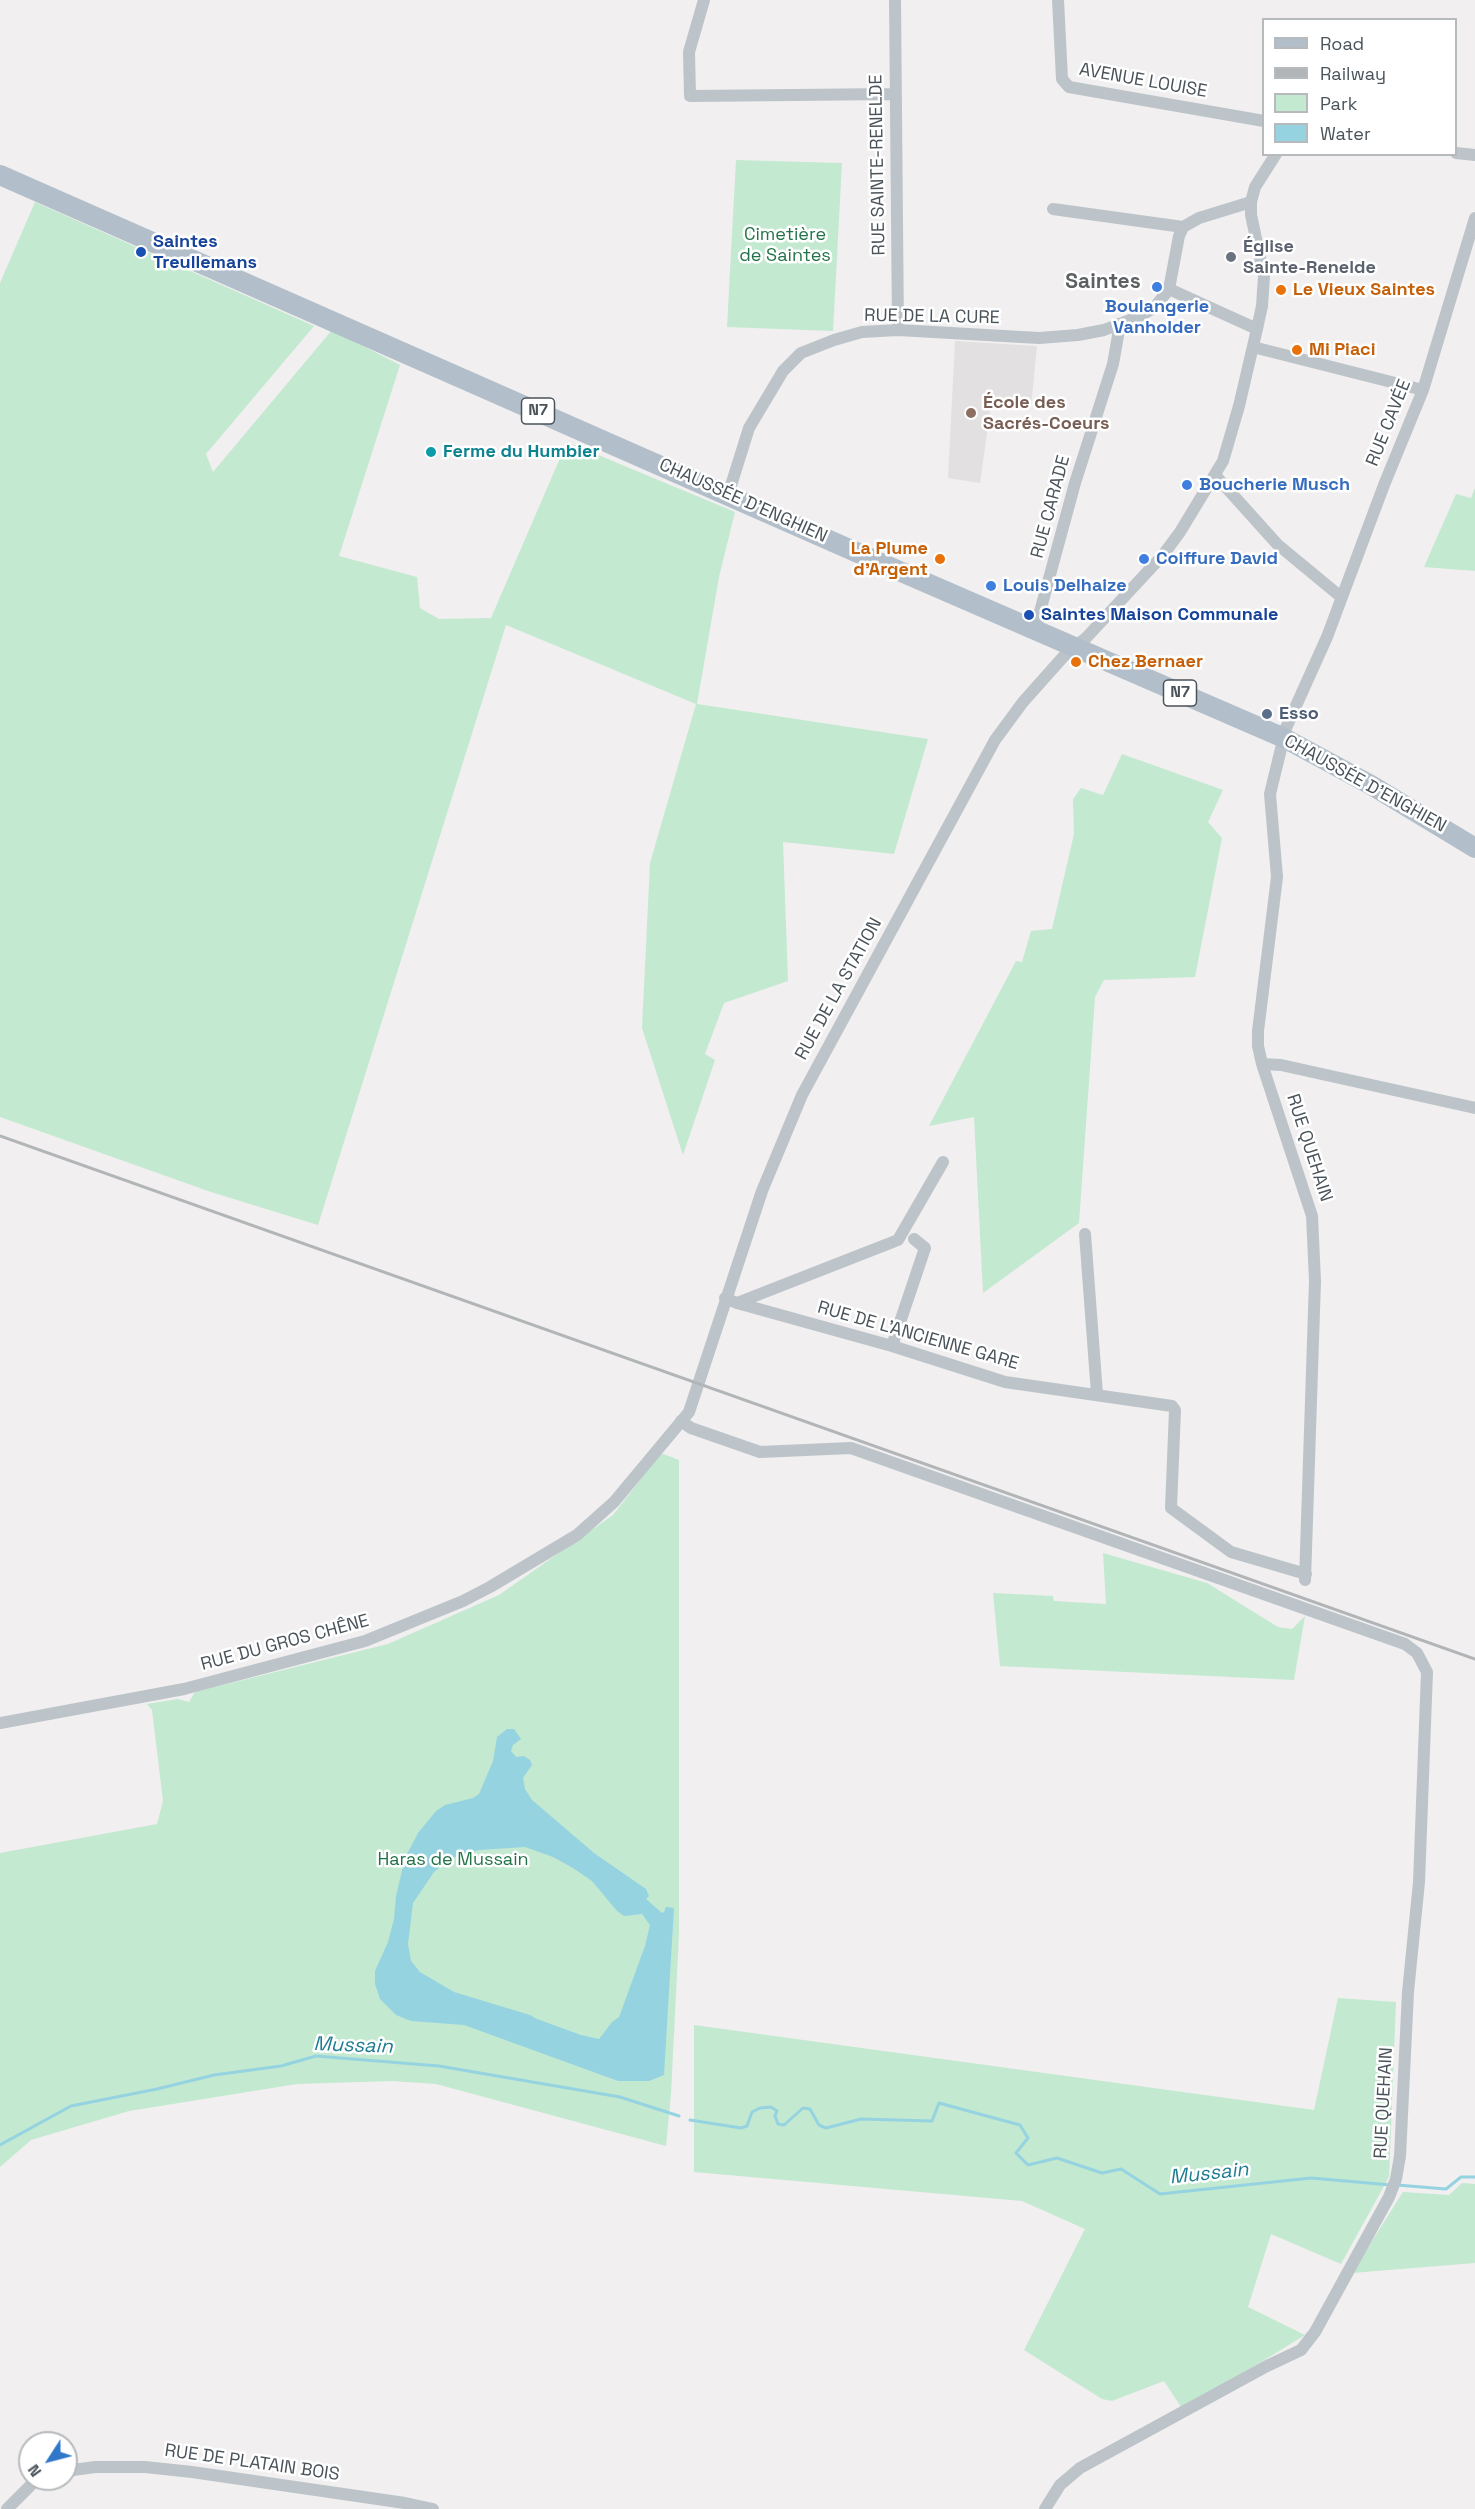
<!DOCTYPE html>
<meta charset="utf-8">
<style>
body{margin:0}
#map{position:relative;width:1475px;height:2509px;overflow:hidden;background:#f1efef;font-family:"Space Grotesk",sans-serif}
canvas{display:block}
.legend{position:absolute;left:1262px;top:18px;width:195px;height:138px;box-sizing:border-box;background:#fff;border:2px solid #b7babd;margin:0;padding:8px 10px;list-style:none;font-size:18px;color:#4a535a}
.legend li{display:flex;align-items:center;gap:12px;height:30px}
.legend b{width:30px;border:2px solid #b7babd}
.north{position:absolute;left:18px;top:2431px;width:60px;height:60px;box-sizing:border-box;background:#fff;border:2px solid #b7babd;border-radius:50%;rotate:234deg;font-size:16px;font-weight:700;line-height:24px;text-align:center;color:#4a535a}
.north::after{content:'';display:block;margin:auto;width:21px;height:27px;background:#3077ca;clip-path:polygon(50% 0,100% 100%,50% 72%,0 100%)}
</style>
<div id="map">
<canvas width="1475" height="2509"></canvas>
<ul class="legend">
<li><b style="height:8px;background:#b2bfca"></b>Road</li>
<li><b style="height:8px;background:#b2b5b8"></b>Railway</li>
<li><b style="height:16px;background:#c3e9d1"></b>Park</li>
<li><b style="height:16px;background:#96d3e1"></b>Water</li>
</ul>
<div class="north">N</div>
</div>
<script>
const c = document.querySelector('canvas').getContext('2d');
c.lineJoin = 'round';
function fillPath(path, color) {
  c.fillStyle = color;
  c.fill(path, 'evenodd');
}
function toPath(rows) {
  const path = new Path2D();
  for (const r of rows) {
    path.moveTo(r[0], r[1]);
    for (let i = 2; i < r.length; i += 2) path.lineTo(r[i], r[i + 1]);
  }
  return path;
}
function stroke(path, color, width, dash) {
  c.strokeStyle = color;
  c.lineWidth = width;
  c.lineCap = dash ? 'butt' : 'round';
  c.setLineDash(dash || []);
  c.stroke(path);
}
function write(font, color, halo, rows, align = 'center') {
  c.font = font + ' "Space Grotesk",sans-serif';
  c.lineWidth = 5;
  c.setLineDash([]);
  c.textBaseline = 'middle';
  c.strokeStyle = halo;
  c.fillStyle = color;
  for (const [text, x, y, turn = 0] of rows) {
    c.save();
    c.translate(x, y);
    c.rotate((+turn || 0) * Math.PI / 180);
    c.textAlign = isNaN(turn) ? turn : align;
    if (halo) c.strokeText(text, 0, 0);
    c.fillText(text, 0, 0);
    c.restore();
  }
}
const education = toPath([
 [955,341,1037,346,1031,407,991,405,980,483,948,478]
]);
const green = toPath([
 [736,160,842,163,833,331,727,327],
 [35,202,314,326,206,454,213,472,332,330,400,365,339,556,417,577,420,608,439,619,491,618,567,442,735,512,719,577,697,704,928,739,894,854,783,842,788,981,724,1003,705,1054,715,1060,683,1155,642,1028,650,863,696,704,506,625,318,1225,211,1192,0,1117,0,283],
 [1475,488,1475,571,1424,567,1456,494,1471,498],
 [1122,754,1223,790,1208,822,1222,838,1195,977,1104,980,1095,997,1079,1223,983,1293,974,1117,929,1126,1016,961,1022,962,1031,931,1052,929,1074,834,1073,799,1081,788,1103,795],
 [661,1453,679,1460,679,1933,671,2094,666,2146,436,2084,392,2081,297,2084,129,2111,31,2140,0,2167,0,1853,157,1824,163,1801,152,1710,147,1704,178,1699,189,1702,195,1692,388,1644,499,1595,613,1515],
 [1103,1553,1207,1583,1278,1627,1292,1629,1305,1616,1294,1680,1000,1666,993,1593,1053,1596,1054,1601,1106,1604],
 [1338,1998,1396,2002,1389,2177,1341,2264,1271,2234,1248,2307,1305,2335,1183,2410,1164,2381,1112,2401,1102,2399,1024,2350,1085,2229,1022,2201,694,2172,694,2025,1314,2110],
 [1462,2183,1475,2184,1475,2263,1352,2273,1403,2192,1449,2195]
]);
const water = toPath([
 [507,1729,514,1729,521,1739,513,1745,511,1751,516,1757,524,1756,530,1760,532,1765,523,1778,525,1789,532,1800,594,1853,646,1889,649,1896,646,1899,662,1913,664,1912,666,1907,674,1908,664,2075,649,2081,618,2081,464,2025,411,2021,396,2015,380,1999,375,1984,375,1971,388,1942,394,1919,396,1896,405,1858,418,1833,436,1811,445,1805,473,1798,479,1794,493,1761,497,1737],
 [525,1847,553,1857,573,1868,592,1881,617,1911,624,1916,642,1914,650,1925,645,1946,619,2017,612,2022,599,2039,581,2035,537,2019,530,2015,454,1992,420,1972,411,1961,408,1944,413,1903,434,1872,452,1858,479,1850]
]);
const stream = toPath([
 [690,2120,741,2128,747,2126,752,2112,760,2108,771,2107,777,2111,775,2116,778,2124,784,2125,803,2108,810,2109,819,2125,826,2128,861,2119,932,2121,939,2103,1020,2125,1028,2138,1016,2153,1028,2165,1057,2158,1102,2173,1121,2169,1160,2194,1311,2178,1391,2185],
 [0,2145,71,2106,157,2089,214,2075,281,2066,316,2056,439,2066,620,2097,679,2116],
 [1397,2185,1446,2189,1461,2177,1475,2177]
]);
const minor = toPath([
 [704,0,689,52,690,96,895,94],
 [895,0,898,330],
 [1058,0,1062,79,1069,87,1264,121],
 [1456,153,1475,155],
 [1251,202,1199,218,1183,227,1179,236,1169,289,1257,329,1262,306,1264,276,1251,215,1251,202,1255,187,1276,154],
 [1053,209,1183,227],
 [1253,347,1423,390],
 [1215,475,1277,544,1341,597],
 [728,495,749,428,783,371,801,353,834,340,862,332,898,330,1039,338,1078,335,1104,330,1140,316,1155,307,1169,289],
 [1035,630,1075,483,1113,364,1119,330,1118,324],
 [1262,1064,1281,1065,1475,1108],
 [1085,1234,1097,1394],
 [725,1298,737,1303,892,1346,1005,1382,1172,1406,1175,1410,1171,1508,1231,1552,1306,1574],
 [737,1303,898,1240,943,1162],
 [892,1346,925,1248,914,1239],
 [681,1421,691,1428,760,1452,851,1448,1405,1644,1417,1653,1427,1672,1419,1882,1408,1992,1400,2156,1396,2179,1389,2197,1315,2332,1301,2350,1267,2366,1080,2468,1060,2485,1045,2509],
 [1305,1580,1315,1281,1312,1216,1262,1064,1258,1046,1258,1031,1277,877,1270,794,1286,728,1327,637,1384,485,1423,390,1475,218],
 [0,1723,184,1689,365,1641,463,1601,490,1587,577,1535,614,1502,689,1412,762,1191,802,1095,995,740,1023,702,1064,656,1086,638,1163,555,1180,532,1223,461,1239,406,1257,329],
 [66,2471,95,2467,145,2467,192,2472,405,2503,433,2509],
 [7,2509,37,2479]
]);
const primary = toPath([
 [0,175,890,567,1284,738,1371,785,1475,848]
]);
const rail = toPath([
 [0,1136,1475,1659]
]);
const markers = [
 [141,252,6,"#1a4fb4"],
 [1231,257,6,"#6b7280"],
 [1157,287,6,"#3f7fe0"],
 [1281,290,6,"#e8710a"],
 [1297,350,6,"#e8710a"],
 [971,413,6,"#8d6e63"],
 [431,452,6,"#0f9aa8"],
 [1187,485,6,"#3f7fe0"],
 [940,559,6,"#e8710a"],
 [1144,559,6,"#3f7fe0"],
 [991,586,6,"#3f7fe0"],
 [1029,615,6,"#1a4fb4"],
 [1076,662,6,"#e8710a"],
 [1267,714,6,"#5c6f8a"]
];
const shields = [
 [538,411,33],
 [1180,693,33]
];
const shieldNames = [
 ["N7",538,411],
 ["N7",1180,693]
];
const streetNames = [
 ["AVENUE LOUISE",1143,81,10],
 ["RUE SAINTE-RENELDE",878,165,-91],
 ["RUE DE LA CURE",932,317,1],
 ["RUE CAVÉE",1389,423,-68],
 ["CHAUSSÉE D'ENGHIEN",743,501,24],
 ["RUE CARADE",1051,507,-75],
 ["CHAUSSÉE D'ENGHIEN",1365,784,29],
 ["RUE DE LA STATION",839,989,-61],
 ["RUE QUEHAIN",1309,1148,72],
 ["RUE DE L'ANCIENNE GARE",918,1336,16],
 ["RUE DU GROS CHÊNE",285,1643,-15],
 ["RUE QUEHAIN",1384,2103,-87],
 ["RUE DE PLATAIN BOIS",252,2463,8]
];
const parkNames = [
 ["Cimetière",785,235],
 ["de Saintes",785,256],
 ["Haras de Mussain",453,1860]
];
const transitNames = [
 ["Saintes",153,242],
 ["Treullemans",153,263],
 ["Saintes Maison Communale",1041,615]
];
const worshipNames = [
 ["Église",1243,247],
 ["Sainte-Renelde",1243,268]
];
const foodNames = [
 ["Le Vieux Saintes",1293,290],
 ["Mi Piaci",1309,350],
 ["La Plume",928,549,"right"],
 ["d'Argent",928,570,"right"],
 ["Chez Bernaer",1088,662]
];
const shopNames = [
 ["Boulangerie",1157,307,"center"],
 ["Vanholder",1157,328,"center"],
 ["Boucherie Musch",1199,485],
 ["Coiffure David",1156,559],
 ["Louis Delhaize",1003,586]
];
const educationNames = [
 ["École des",983,403],
 ["Sacrés-Coeurs",983,424]
];
const cultureNames = [
 ["Ferme du Humbier",443,452]
];
const serviceNames = [
 ["Esso",1279,714]
];
const waterNames = [
 ["Mussain",353,2046,2],
 ["Mussain",1209,2174,-6]
];
const quarterNames = [
 ["Saintes",1103,282]
];
fillPath(education, '#e2e0e1');
fillPath(green, '#c3e9d1');
fillPath(water, '#96d3e1');
stroke(stream, '#96d3e1', 3);
stroke(minor, '#bcc4ca', 12);
stroke(primary, '#b2bfca', 20);
stroke(rail, '#b2b5b8', 3);
for (const [x, y, r, color] of markers) {
  const dot = new Path2D();
  dot.arc(x, y, r, 0, 2 * Math.PI);
  c.fillStyle = color;
  c.fill(dot);
  stroke(dot, '#fff', 2);
}
for (const [x, y, w] of shields) {
  const box = new Path2D();
  box.roundRect(x - w / 2, y - 13, w, 26, 4.5);
  c.fillStyle = '#fff';
  c.fill(box);
  stroke(box, '#4a535a', 1.5);
}
write('bold 16px', '#4a535a', null, shieldNames);
write('18px', '#4a535a', '#fff', streetNames);
write('18px', '#237349', '#fff', parkNames);
write('bold 18px', '#164399', '#fff', transitNames, 'left');
write('bold 18px', '#5b616d', '#fff', worshipNames, 'left');
write('bold 18px', '#c56008', '#fff', foodNames, 'left');
write('bold 18px', '#366cbe', '#fff', shopNames, 'left');
write('bold 18px', '#785e54', '#fff', educationNames, 'left');
write('bold 18px', '#0d838f', '#fff', cultureNames, 'left');
write('bold 18px', '#4e5e75', '#fff', serviceNames, 'left');
write('italic 20px', '#1e7c91', '#fff', waterNames);
write('bold 21px', '#5d6063', '#fff', quarterNames);
</script>
